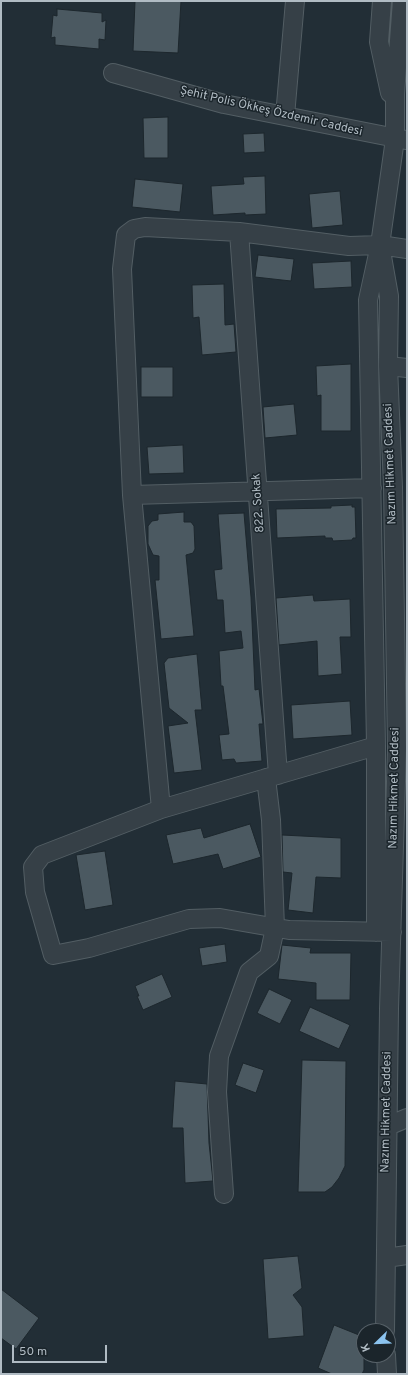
<!DOCTYPE html>
<meta charset="utf-8">
<style>
body{margin:0}
#map{position:relative;width:408px;height:1375px;overflow:hidden;background:#222e36;font-family:Overpass,sans-serif}
canvas{display:block}
.frame{position:absolute;inset:0;border:2px solid #b0bbc3;pointer-events:none}
.north{position:absolute;left:356px;top:1323px;width:40px;height:40px;box-sizing:border-box;background:#1b252b;border:1px solid #576168;border-radius:50%;rotate:247deg;font-size:11px;font-weight:700;line-height:16px;text-align:center;color:#b0bbc3}
.north::after{content:'';display:block;margin:auto;width:14px;height:18px;background:#8bc3ee;clip-path:polygon(50% 0,100% 100%,50% 72%,0 100%)}
.scale{position:absolute;left:12px;top:1345px;width:95px;height:18px;box-sizing:border-box;border:2px solid #b0bbc3;border-top:0;padding-left:5px;font-size:12px;line-height:14px;white-space:nowrap;color:#b0bbc3;-webkit-text-stroke:3px #1b252b;paint-order:stroke}
</style>
<div id="map">
<canvas width="408" height="1375"></canvas>
<div class="frame"></div>
<div class="north">K</div>
<div class="scale">50 m</div>
</div>
<script>
const c = document.querySelector('canvas').getContext('2d');
c.lineJoin = 'round';
function fillPath(path, color) {
  c.fillStyle = color;
  c.fill(path, 'evenodd');
}
function toPath(rows) {
  const path = new Path2D();
  for (const r of rows) {
    path.moveTo(r[0], r[1]);
    for (let i = 2; i < r.length; i += 2) path.lineTo(r[i], r[i + 1]);
  }
  return path;
}
function stroke(path, color, width, dash) {
  c.strokeStyle = color;
  c.lineWidth = width;
  c.lineCap = dash ? 'butt' : 'round';
  c.setLineDash(dash || []);
  c.stroke(path);
}
function write(font, color, halo, rows, align = 'center') {
  c.font = font + ' Overpass,sans-serif';
  c.lineWidth = 3;
  c.setLineDash([]);
  c.textBaseline = 'middle';
  c.strokeStyle = halo;
  c.fillStyle = color;
  for (const [text, x, y, turn = 0] of rows) {
    c.save();
    c.translate(x, y);
    c.rotate((+turn || 0) * Math.PI / 180);
    c.textAlign = isNaN(turn) ? turn : align;
    if (halo) c.strokeText(text, 0, 0);
    c.fillText(text, 0, 0);
    c.restore();
  }
}
const building = toPath([
 [135,1,181,1,178,53,133,51,135,1],
 [57,9,102,13,102,22,106,20,105,40,99,39,99,49,55,45,55,37,51,38,53,15,57,16,57,9],
 [168,117,168,158,144,158,143,118,168,117],
 [264,133,265,152,244,153,243,134,264,133],
 [265,176,266,214,245,215,245,213,213,215,211,186,244,184,243,177,265,176],
 [135,179,183,184,180,212,132,207,135,179],
 [340,191,343,225,312,228,309,194,340,191],
 [258,255,294,259,291,281,255,277,258,255],
 [351,261,352,287,314,289,312,263,351,261],
 [224,284,225,325,234,324,236,352,202,355,199,317,193,318,192,285,224,284],
 [351,364,351,431,321,431,321,395,317,396,316,366,351,364],
 [141,367,173,367,173,397,141,397,141,367],
 [294,404,297,435,265,438,263,407,294,404],
 [183,445,184,473,149,474,147,447,183,445],
 [352,505,352,507,355,507,356,538,353,538,352,540,333,541,332,538,325,538,325,536,277,538,276,509,331,508,331,506,352,505],
 [184,512,184,522,191,522,194,526,195,549,193,553,186,555,194,636,161,639,155,580,159,580,159,556,153,555,148,544,148,526,152,521,158,520,158,514,184,512],
 [244,513,251,597,255,690,259,689,263,724,259,724,262,761,236,763,234,759,222,760,219,735,229,734,223,686,221,686,219,651,243,648,241,631,225,633,223,600,217,600,214,570,222,569,218,514,244,513],
 [313,595,314,601,350,599,351,637,340,637,342,674,318,676,317,641,279,645,276,598,313,595],
 [197,654,202,710,195,710,202,770,174,773,168,726,188,723,169,708,164,663,168,658,197,654],
 [350,701,352,735,293,739,291,705,350,701],
 [250,824,261,857,223,869,218,854,173,864,166,835,201,828,204,838,250,824],
 [282,835,341,838,341,878,316,877,313,913,288,910,292,873,283,872,282,835],
 [105,851,113,905,85,910,76,855,105,851],
 [225,944,227,962,202,966,199,948,225,944],
 [282,945,311,948,310,953,351,953,350,1000,316,1000,316,983,278,979,282,945],
 [162,974,172,997,143,1010,137,996,139,996,135,986,162,974],
 [269,989,292,1000,280,1024,257,1013,269,989],
 [310,1007,350,1025,339,1049,299,1031,310,1007],
 [302,1060,346,1061,345,1166,339,1178,332,1187,325,1192,298,1192,302,1060],
 [243,1063,264,1070,256,1093,235,1085,243,1063],
 [175,1081,207,1084,209,1143,213,1181,185,1183,183,1128,172,1128,175,1081],
 [298,1256,302,1288,293,1295,302,1307,304,1336,268,1339,263,1259,298,1256],
 [1,1289,39,1318,16,1349,1,1338,1,1289],
 [334,1325,364,1337,364,1370,362,1374,332,1374,318,1368,334,1325]
]);
const minor = toPath([
 [382,1,379,42,390,93],
 [113,73,224,104,406,140],
 [285,116,295,1],
 [239,232,278,775],
 [388,366,407,368],
 [132,495,372,488],
 [376,746,161,809,42,855,33,867,35,892,53,955,89,948,189,919,220,918,289,930,392,932],
 [161,809,132,495,122,269,126,235,134,229,145,227,239,232,349,246,380,245,407,249],
 [376,932,376,746,368,300,378,254],
 [388,1126,407,1118],
 [224,1194,217,1092,219,1056,249,972,269,956,275,928,271,820,266,778],
 [386,1258,407,1255],
 [385,1331,389,1009,397,749,393,487,388,366,389,296,380,245,395,139,395,94,402,1],
 [386,1355,387,1374]
]);
const streetNames = [
 ["Şehit Polis Ökkeş Özdemir Caddesi",271,112,13],
 ["Nazım Hikmet Caddesi",391,464,-92],
 ["822. Sokak",259,503,-94],
 ["Nazım Hikmet Caddesi",395,788,-89],
 ["Nazım Hikmet Caddesi",387,1112,-89]
];
fillPath(building, '#4b5961');
stroke(building, '#1d272d', 1);
stroke(minor, '#535e64', 20);
stroke(minor, '#364047', 18);
write('12px', '#b0bbc3', '#1b252b', streetNames);
</script>
